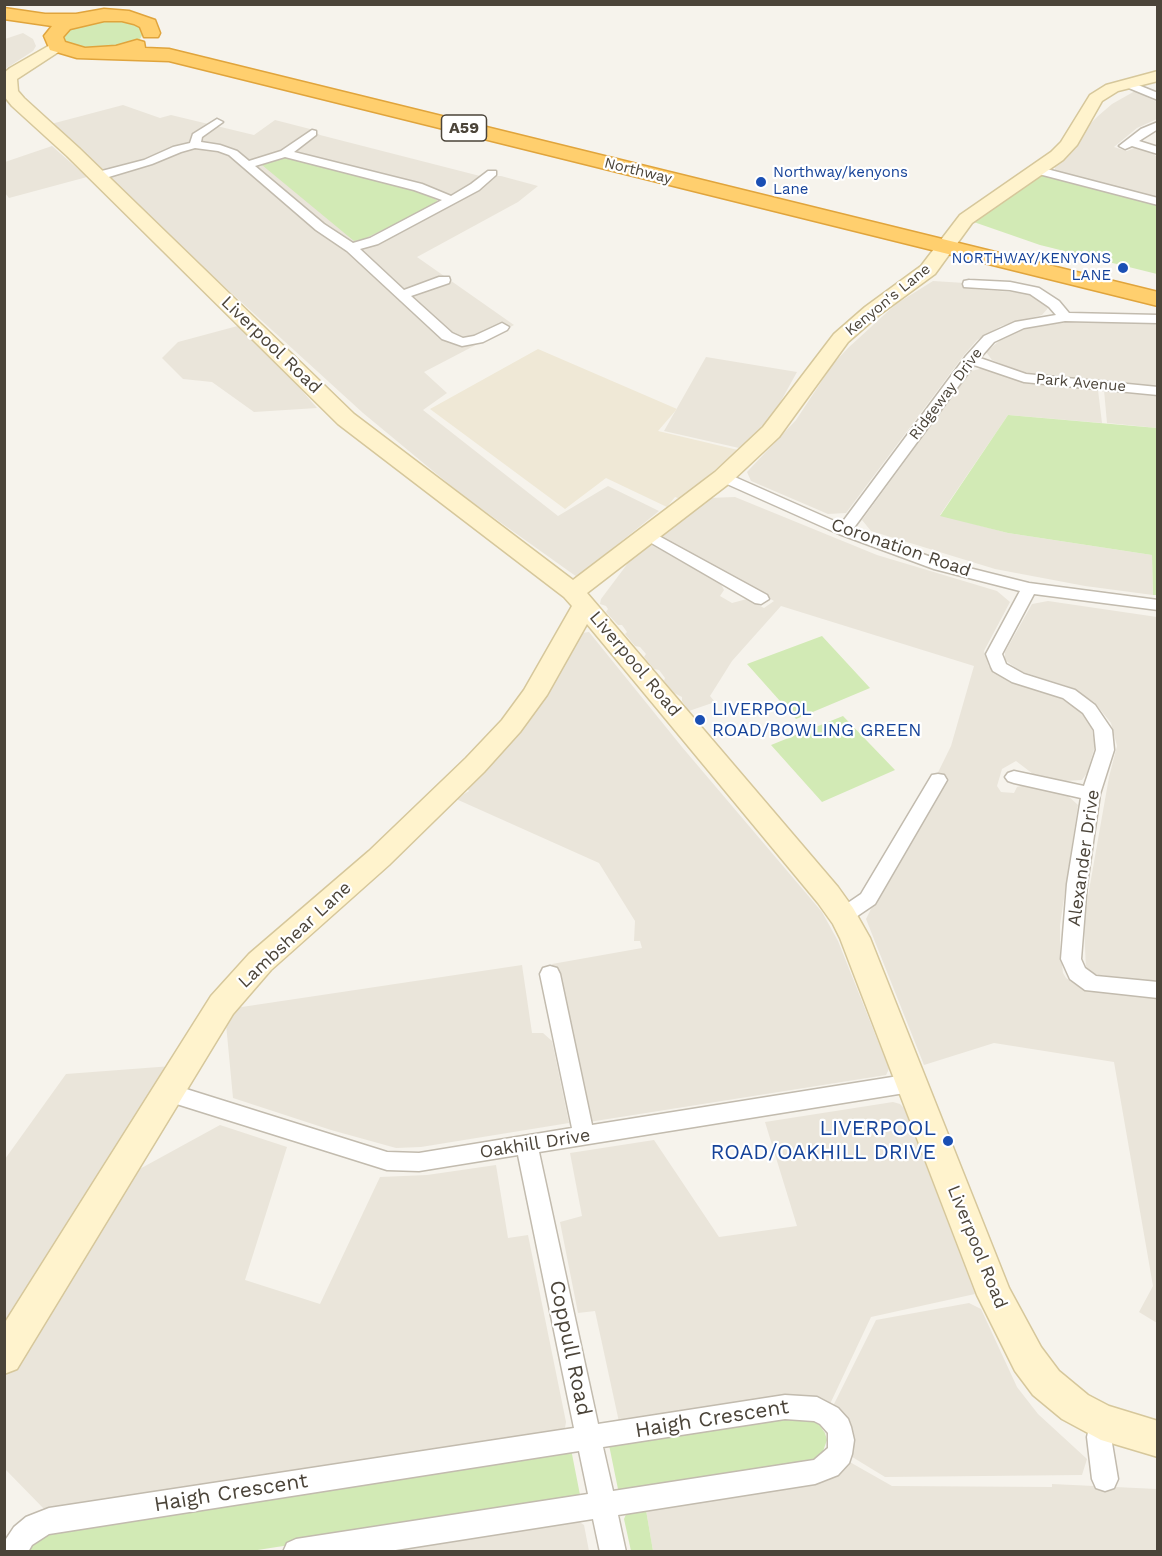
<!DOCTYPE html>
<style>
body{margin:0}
#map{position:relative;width:1162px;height:1556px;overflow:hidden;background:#f6f3ec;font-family:"Work Sans",sans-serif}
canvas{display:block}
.frame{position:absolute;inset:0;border:6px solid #4b4439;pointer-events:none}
</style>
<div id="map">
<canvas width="1162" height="1556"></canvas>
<div class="frame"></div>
</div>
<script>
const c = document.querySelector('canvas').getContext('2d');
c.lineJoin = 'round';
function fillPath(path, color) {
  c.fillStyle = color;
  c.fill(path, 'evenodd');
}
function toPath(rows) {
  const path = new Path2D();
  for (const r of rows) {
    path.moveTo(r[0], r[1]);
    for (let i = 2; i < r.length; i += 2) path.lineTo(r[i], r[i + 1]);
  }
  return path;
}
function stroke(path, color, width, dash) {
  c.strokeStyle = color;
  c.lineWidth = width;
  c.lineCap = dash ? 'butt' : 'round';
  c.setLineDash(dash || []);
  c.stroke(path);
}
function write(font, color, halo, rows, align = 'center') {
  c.font = font + ' "Work Sans",sans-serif';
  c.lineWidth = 4.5;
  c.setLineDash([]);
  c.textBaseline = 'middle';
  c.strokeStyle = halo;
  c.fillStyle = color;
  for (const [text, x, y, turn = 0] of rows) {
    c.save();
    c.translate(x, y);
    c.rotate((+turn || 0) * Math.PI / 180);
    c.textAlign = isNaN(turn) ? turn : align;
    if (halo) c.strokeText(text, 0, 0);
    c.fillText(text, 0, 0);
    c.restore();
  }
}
const residential = toPath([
 [23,33,33,39,36,46,33,51,5,69,5,39],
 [1135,91,1157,102,1157,119,1137,128,1114,147,1127,151,1134,148,1150,151,1157,157,1157,199,1055,170,1055,166,1069,155,1085,129,1098,116,1112,104],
 [123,105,160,118,171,115,254,135,275,120,310,129,320,135,480,176,501,176,538,186,518,202,417,257,514,325,424,372,447,393,423,410,558,516,608,486,659,511,577,577,462,495,363,413,125,196,51,124],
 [52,146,87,177,9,198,5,193,5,162],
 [933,281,965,283,966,286,972,289,1025,293,1037,297,1049,307,1042,315,1001,326,977,340,964,355,846,513,828,514,751,481,747,472,796,420,833,364,848,348,896,304],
 [1075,321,1157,324,1157,386,1028,375,992,360,986,352,1004,337,1015,332,1038,325],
 [245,324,317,408,254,412,212,382,183,379,162,358,178,342],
 [706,357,797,372,766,428,739,448,664,431],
 [984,368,1028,383,1098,390,1102,423,1008,415,940,515,1008,533,1152,555,1153,595,1085,586,995,569,871,531,862,520,971,371],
 [1104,390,1157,395,1157,428,1107,423],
 [735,497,877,555,997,591,1010,602,984,651,989,667,1008,681,1060,698,1084,714,1091,725,1095,746,1087,773,1082,780,1065,781,1033,774,1016,761,1002,769,997,786,1001,792,1014,793,1017,787,1024,785,1066,794,1078,805,1060,925,1060,948,1063,973,1066,978,1084,990,1157,999,1157,1323,1139,1312,1153,1286,1114,1062,994,1043,924,1065,866,919,951,746,974,666,781,606,732,661,710,696,715,702,689,711,682,701,682,697,674,693,664,681,665,678,659,670,654,669,644,657,646,654,640,647,635,646,625,634,627,632,622,625,618,625,606,612,608,609,606,606,600,604,601,599,634,555,650,544,721,584,724,590,720,596,732,603,747,599,764,608,774,601,657,535,708,498],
 [1048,601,1157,617,1157,981,1098,975,1090,973,1086,969,1084,926,1088,896,1109,777,1117,746,1111,723,1094,702,1067,686,1020,671,1005,660,1005,652,1032,604],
 [589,632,682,747,822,912,838,941,889,1069,886,1075,589,1122,552,964,642,948,640,941,634,941,635,921,599,863,456,799,469,791,467,788,538,709,582,633],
 [522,965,532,1033,543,1033,552,1041,569,1123,421,1147,396,1148,331,1130,233,1098,226,1024,235,1008],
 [172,1066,5,1329,5,1159,66,1074],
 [893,1102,900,1104,904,1108,975,1294,871,1317,830,1404,813,1397,804,1396,619,1422,595,1311,578,1313,560,1222,582,1216,570,1153,654,1140,719,1237,797,1226,765,1122],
 [220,1125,287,1147,245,1280,320,1304,380,1177,427,1175,496,1165,508,1238,528,1235,566,1422,565,1428,561,1432,45,1510,5,1469,4,1379,136,1171],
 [969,1303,981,1309,1017,1387,1038,1414,1087,1459,1082,1475,885,1477,849,1455,833,1406,876,1320],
 [848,1461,892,1486,1052,1487,1052,1484,1157,1489,1157,1551,653,1551,646,1510,820,1483,829,1480,839,1472],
 [578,1521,584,1525,589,1551,379,1552]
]);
const education = toPath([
 [538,349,677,409,658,431,738,450,681,499,675,497,667,507,606,478,565,509,430,409]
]);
const green = toPath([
 [118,19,138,24,143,29,143,34,140,39,132,44,94,51,65,43,63,38,65,33,81,24],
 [285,158,419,192,437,200,436,204,364,239,354,241,262,165],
 [1040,173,1157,203,1157,274,1040,245,968,220],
 [1008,415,1157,428,1157,595,1153,595,1152,555,1008,533,940,516],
 [822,636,870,688,796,719,747,664],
 [843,716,895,770,822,802,771,745],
 [789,1419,812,1420,818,1423,825,1433,827,1440,822,1454,817,1458,801,1462,619,1494,609,1445,744,1423],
 [571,1449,581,1500,251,1551,24,1552,38,1536],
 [646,1510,653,1551,631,1551,624,1519,627,1512]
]);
const street = toPath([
 [1128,81,1158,93,1158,100,1124,86,1124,82,1128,81],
 [217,119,223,122,202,137,201,142,220,145,237,151,249,161,281,151,312,130,316,131,316,135,294,152,422,184,451,196,471,184,488,171,496,171,496,175,479,190,378,244,360,249,404,290,439,277,449,277,450,280,449,283,411,296,452,333,463,338,474,336,502,323,509,327,507,330,483,342,462,346,442,339,347,251,316,230,229,155,218,151,195,148,181,152,152,164,102,179,94,179,92,176,94,173,144,160,173,147,190,143,193,134,217,119],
 [285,157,414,190,442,200,370,238,353,243,324,224,255,166,285,157],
 [1158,122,1158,129,1139,141,1158,147,1158,154,1132,146,1125,149,1119,146,1141,129,1158,122],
 [1039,167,1158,198,1158,205,1035,173,1033,171,1039,167],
 [969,280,1010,282,1039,288,1059,301,1069,313,1158,315,1158,323,1065,321,1024,328,994,342,980,358,1026,374,1158,387,1158,395,1024,382,974,365,853,529,945,562,1029,583,1158,600,1158,610,1034,594,1002,654,1006,664,1024,674,1075,690,1095,705,1112,730,1114,750,1100,794,1087,884,1081,959,1085,968,1096,976,1158,982,1158,998,1085,990,1070,979,1061,959,1067,884,1081,798,1014,783,1008,781,1005,777,1008,773,1014,771,1084,786,1096,750,1094,730,1083,713,1063,698,1012,682,993,671,991,667,986,654,1020,591,934,569,839,534,718,480,716,477,718,474,728,474,841,524,966,356,984,336,1015,322,1056,315,1049,307,1030,294,1010,290,964,287,963,284,964,281,969,280],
 [646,529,767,595,769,599,761,604,755,603,641,537,638,534,646,529],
 [938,774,944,775,947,780,875,904,850,921,843,923,836,921,833,916,836,911,861,894,932,775,938,774],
 [550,966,557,968,560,974,592,1125,911,1074,918,1077,922,1083,918,1089,911,1092,539,1152,598,1424,785,1395,817,1397,838,1408,848,1419,851,1427,854,1440,852,1454,849,1463,838,1475,815,1484,618,1515,626,1552,600,1552,593,1519,383,1552,283,1552,287,1543,296,1539,588,1494,579,1451,49,1534,32,1545,28,1552,4,1552,4,1542,14,1527,26,1517,49,1508,574,1428,518,1155,419,1171,387,1170,167,1101,159,1098,156,1092,159,1086,167,1083,387,1152,419,1153,572,1128,540,974,543,968,550,966],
 [785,1419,814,1421,820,1424,828,1433,828,1448,814,1460,613,1491,603,1447,785,1419],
 [1101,1410,1110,1414,1113,1422,1111,1437,1118,1479,1114,1488,1105,1491,1096,1488,1092,1479,1087,1437,1092,1414,1101,1410]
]);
const secondary = toPath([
 [57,41,63,43,65,46,63,49,17,79,18,91,24,98,79,148,354,414,573,580,715,472,763,427,834,334,865,307,921,266,960,215,1051,152,1061,142,1090,95,1106,85,1158,71,1158,81,1118,91,1102,101,1077,145,1063,160,972,223,935,274,879,315,848,342,779,437,731,482,587,593,838,887,853,908,870,938,1009,1288,1041,1347,1059,1371,1088,1395,1109,1406,1158,1421,1158,1457,1101,1440,1062,1419,1033,1395,1015,1371,977,1295,840,938,833,924,818,903,587,624,547,695,520,732,484,772,389,865,271,970,233,1014,17,1369,4,1374,4,1324,211,996,249,954,369,851,466,758,502,720,524,690,572,606,564,597,338,424,67,156,12,106,4,96,4,73,10,68,57,41]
]);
const highway = toPath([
 [4,8,45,14,76,14,104,9,129,11,155,20,160,33,158,37,144,37,140,27,134,24,122,21,104,21,70,29,63,37,65,42,85,48,116,46,137,40,144,42,145,48,169,49,1158,292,1158,306,169,61,77,58,50,50,44,36,52,26,4,19,4,8]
]);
const markers = [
 [761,182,6,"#1a4fb4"],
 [1123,268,6,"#1a4fb4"],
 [700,720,6,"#1a4fb4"],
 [948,1141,6,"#1a4fb4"]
];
const farStreetnames = [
 ["Northway",638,171,14],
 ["Kenyon's Lane",888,300,-39],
 ["Park Avenue",1081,383,5],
 ["Ridgeway Drive",946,394,-53]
];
const farTransitnames = [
 ["Northway/kenyons",773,173],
 ["Lane",773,190],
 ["NORTHWAY/KENYONS",1111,259,"right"],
 ["LANE",1111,276,"right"]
];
const shields = [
 [464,128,45]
];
const shieldNames = [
 ["A59",464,128]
];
const streetNames = [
 ["Liverpool Road",271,345,44],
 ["Coronation Road",901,548,19],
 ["Liverpool Road",635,664,50],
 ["Alexander Drive",1084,858,-82],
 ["Lambshear Lane",295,935,-43],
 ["Oakhill Drive",535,1144,-9],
 ["Liverpool Road",977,1247,68]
];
const transitNames = [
 ["LIVERPOOL",712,710],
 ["ROAD/BOWLING GREEN",712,731]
];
const nearTransitnames = [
 ["LIVERPOOL",936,1129],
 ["ROAD/OAKHILL DRIVE",936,1153]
];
const nearStreetnames = [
 ["Coppull Road",570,1348,78],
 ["Haigh Crescent",712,1419,-9],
 ["Haigh Crescent",231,1493,-9]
];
fillPath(residential, '#eae5da');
fillPath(education, '#efe8d6');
fillPath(green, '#d2eab5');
stroke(street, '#c2bbae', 3);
stroke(secondary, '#d6c79b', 3);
stroke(highway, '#e0a43c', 3);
fillPath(street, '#fff');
fillPath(secondary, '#fff3cd');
fillPath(highway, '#ffcf6e');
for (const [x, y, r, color] of markers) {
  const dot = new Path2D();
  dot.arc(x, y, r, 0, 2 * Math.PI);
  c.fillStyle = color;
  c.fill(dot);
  stroke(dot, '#fff', 2);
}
write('15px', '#4b4439', '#fff', farStreetnames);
write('15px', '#164399', '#fff', farTransitnames, 'left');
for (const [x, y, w] of shields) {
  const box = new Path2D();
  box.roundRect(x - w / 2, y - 13, w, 26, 4.5);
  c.fillStyle = '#fff';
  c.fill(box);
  stroke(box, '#4b4439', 1.5);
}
write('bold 16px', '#4b4439', null, shieldNames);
write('18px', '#4b4439', '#fff', streetNames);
write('18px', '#164399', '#fff', transitNames, 'left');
write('21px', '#164399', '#fff', nearTransitnames, 'right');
write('21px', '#4b4439', '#fff', nearStreetnames);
</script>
